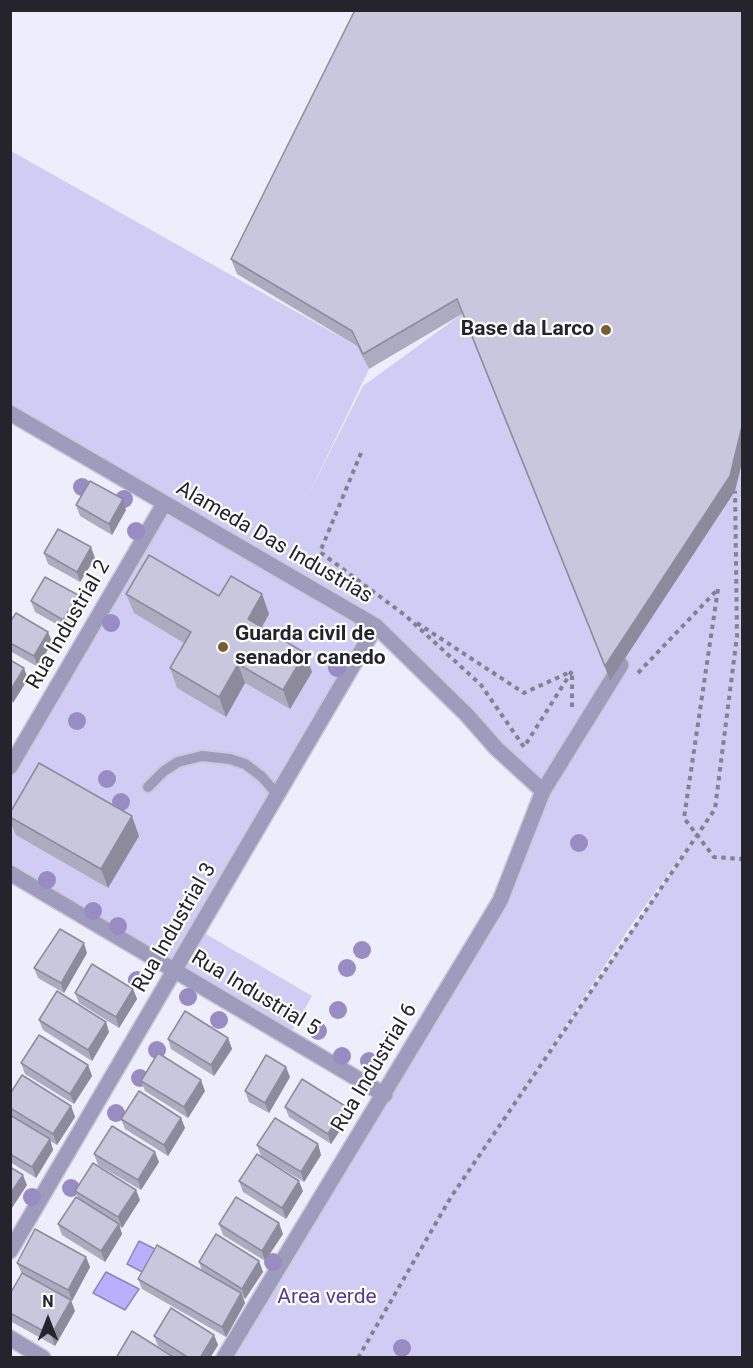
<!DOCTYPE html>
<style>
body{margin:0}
#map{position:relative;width:753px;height:1368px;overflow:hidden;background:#eeedfb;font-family:Roboto,sans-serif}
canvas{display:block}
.frame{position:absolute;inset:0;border:12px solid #25242d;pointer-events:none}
.north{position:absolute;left:18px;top:1290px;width:60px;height:60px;-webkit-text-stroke:4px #fff;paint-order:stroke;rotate:0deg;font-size:16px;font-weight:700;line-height:24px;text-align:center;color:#25242d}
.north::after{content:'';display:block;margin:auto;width:21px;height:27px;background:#25242d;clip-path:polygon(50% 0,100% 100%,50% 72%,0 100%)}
</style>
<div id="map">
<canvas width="753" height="1368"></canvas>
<div class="frame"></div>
<div class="north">N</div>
</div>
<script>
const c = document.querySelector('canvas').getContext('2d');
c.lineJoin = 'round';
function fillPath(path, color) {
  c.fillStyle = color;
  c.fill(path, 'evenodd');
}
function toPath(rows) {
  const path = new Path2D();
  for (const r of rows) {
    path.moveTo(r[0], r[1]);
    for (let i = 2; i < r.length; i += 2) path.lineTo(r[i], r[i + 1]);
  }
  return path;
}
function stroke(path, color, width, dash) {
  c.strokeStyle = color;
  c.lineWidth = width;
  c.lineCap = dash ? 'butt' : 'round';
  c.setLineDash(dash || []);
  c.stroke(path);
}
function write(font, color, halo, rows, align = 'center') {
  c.font = font + ' Roboto,sans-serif';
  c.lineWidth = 4.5;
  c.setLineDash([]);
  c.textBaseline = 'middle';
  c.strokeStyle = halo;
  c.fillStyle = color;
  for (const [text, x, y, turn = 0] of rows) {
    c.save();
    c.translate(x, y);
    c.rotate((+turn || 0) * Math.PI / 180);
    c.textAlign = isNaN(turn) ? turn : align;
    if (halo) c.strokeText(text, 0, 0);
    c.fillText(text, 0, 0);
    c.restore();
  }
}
const green = toPath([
 [11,151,357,346,369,369,308,496,363,386,462,314,610,681,742,463,742,1357,224,1357,500,901,543,791,377,627,199,930,312,996,288,1038,11,873,11,767,164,504,11,413],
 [696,836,521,1094,632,924]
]);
const water = toPath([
 [139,1241,161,1252,148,1275,127,1264,139,1241],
 [106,1272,139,1289,125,1310,93,1293,106,1272]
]);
const path = toPath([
 [361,453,320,552,406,616,481,685,524,747,572,671,572,707],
 [718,589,684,818,714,857,742,859],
 [417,623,524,693,570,672],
 [638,673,718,589],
 [358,1358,451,1197,715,809,737,636,735,491]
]);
const service = toPath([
 [148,787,164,771,178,762,202,756,230,759,245,764,261,776,278,795]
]);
const minor = toPath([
 [10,767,164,504],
 [10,873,385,1095],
 [10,1251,376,626],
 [10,1338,43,1358],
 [224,1358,500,901,543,791,621,665]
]);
const tertiary = toPath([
 [10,413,376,626,467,715,496,748,543,791]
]);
const trees = [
 [82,487],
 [124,499],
 [136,531],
 [111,623],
 [337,668],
 [77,721],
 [107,779],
 [121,802],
 [579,843],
 [47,880],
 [93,911],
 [118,926],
 [362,950],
 [347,968],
 [137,980],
 [188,997],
 [338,1010],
 [219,1020],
 [318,1031],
 [157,1050],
 [342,1056],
 [369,1061],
 [140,1078],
 [116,1113],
 [71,1188],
 [32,1197],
 [273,1262],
 [402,1348]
];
const wall = toPath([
 [355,10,735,491,610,681,462,314,369,369,357,346,237,274,231,259],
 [76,505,126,510,112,535,80,516],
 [44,553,95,558,80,582,48,564],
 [126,594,219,596,262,594,269,614,262,627,305,653,312,672,290,709,245,683,226,717,177,688,170,668,184,643,134,613],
 [31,601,82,606,67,630,35,612],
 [10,622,52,642,38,667,10,651],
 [10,813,139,836,108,888,16,835,10,821],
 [87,953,64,993,38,978,34,968],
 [133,989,137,999,119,1028,79,1003,75,993],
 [39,1020,106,1022,109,1032,92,1061,43,1030],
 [228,1038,232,1049,214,1076,171,1049,168,1039],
 [21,1063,88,1065,92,1076,74,1104,25,1074],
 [290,1077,269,1113,249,1102,245,1091],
 [141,1081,205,1091,188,1118,145,1091],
 [10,1094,71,1106,75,1117,57,1145,50,1141,53,1150,36,1178,10,1162],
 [345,1106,349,1117,331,1144,289,1117,285,1107],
 [181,1118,185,1128,168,1156,125,1129,121,1119],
 [318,1144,321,1155,304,1182,261,1156,257,1145],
 [94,1154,159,1162,141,1190,98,1165],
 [239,1181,303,1191,286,1219,243,1192],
 [75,1191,140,1200,122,1228,119,1226,122,1234,105,1262,62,1235,58,1224,78,1198],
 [219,1224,283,1234,265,1261,223,1235],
 [86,1257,90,1267,72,1301,63,1296,75,1311,55,1346,10,1321,10,1294,22,1274,17,1263],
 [259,1261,263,1272,245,1299,243,1297,245,1303,226,1337,142,1289,138,1279,202,1271,199,1262],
 [214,1335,218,1345,210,1358,176,1358,158,1346,154,1336]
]);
const shadedWall = toPath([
 [742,426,742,463,735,491,610,681,605,666],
 [123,499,126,510,112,535,109,524],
 [91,547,95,558,80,582,77,572],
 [262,594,269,614,255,639,248,619],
 [78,595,82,606,67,630,63,620],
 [48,632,52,642,38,667,34,656],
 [305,653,312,672,290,709,283,690],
 [238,664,245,683,226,717,219,697],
 [24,668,28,679,13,703,10,696,10,691],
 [132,816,139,836,108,888,101,869],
 [84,943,87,953,64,993,61,983],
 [133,989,137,999,119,1028,116,1017],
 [106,1022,109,1032,92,1061,88,1050],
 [228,1038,232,1049,214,1076,211,1065],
 [88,1065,92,1076,74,1104,70,1094],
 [286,1067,290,1077,269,1113,265,1103],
 [201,1080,205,1091,188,1118,184,1107],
 [71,1106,75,1117,57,1145,53,1134],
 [345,1106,349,1117,331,1144,328,1134],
 [181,1118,185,1128,168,1156,164,1145],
 [50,1139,53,1150,36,1178,32,1167],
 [318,1144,321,1155,304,1182,301,1172],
 [155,1152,159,1162,141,1190,138,1180],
 [23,1175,27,1185,10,1211,10,1194],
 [299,1181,303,1191,286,1219,282,1208],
 [136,1190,140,1200,122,1228,118,1217],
 [279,1223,283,1234,265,1261,262,1251],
 [119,1224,122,1234,105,1262,101,1251],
 [86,1257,90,1267,72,1301,68,1290],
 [259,1261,263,1272,245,1299,242,1289],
 [241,1293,245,1303,226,1337,222,1327],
 [71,1300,75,1311,55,1346,51,1335],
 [214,1335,218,1345,210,1358,200,1358]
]);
const building = toPath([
 [355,10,742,10,742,426,730,476,605,666,457,299,363,354,352,331,231,259,355,10],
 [90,481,123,499,109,524,76,505,90,481],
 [58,529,91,547,77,572,44,553,58,529],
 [149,555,219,596,231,576,262,594,248,619,305,653,283,690,238,664,219,697,170,668,191,632,126,594,149,555],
 [45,577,78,595,63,620,31,601,45,577],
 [16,613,48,632,34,656,10,643,10,622,16,613],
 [10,660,24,668,10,691,10,660],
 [39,763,132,816,101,869,10,817,10,813,39,763],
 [60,929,84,943,61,983,34,968,60,929],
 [92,964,133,989,116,1017,75,993,92,964],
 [57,991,106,1022,88,1050,39,1020,57,991],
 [185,1011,228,1038,211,1065,168,1039,185,1011],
 [39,1035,88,1065,70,1094,21,1063,39,1035],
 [158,1053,201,1080,184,1107,141,1081,158,1053],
 [266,1055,286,1067,265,1103,245,1091,266,1055],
 [22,1075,71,1106,53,1134,10,1108,10,1094,22,1075],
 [302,1079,345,1106,328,1134,285,1107,302,1079],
 [139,1091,181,1118,164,1145,121,1119,139,1091],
 [10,1115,50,1139,32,1167,10,1154,10,1115],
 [275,1118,318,1144,301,1172,257,1145,275,1118],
 [112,1126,155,1152,138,1180,94,1154,112,1126],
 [257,1154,299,1181,282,1208,239,1181,257,1154],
 [93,1163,136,1190,118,1217,75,1191,93,1163],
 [10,1167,23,1175,10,1194,10,1167],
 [76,1197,119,1224,101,1251,58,1224,76,1197],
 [236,1197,279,1223,262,1251,219,1224,236,1197],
 [35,1229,86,1257,68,1290,17,1263,35,1229],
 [216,1234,259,1261,242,1289,199,1262,216,1234],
 [157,1245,241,1293,222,1327,138,1279,157,1245],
 [22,1273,71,1300,51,1335,10,1313,10,1294,22,1273],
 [171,1308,214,1335,200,1358,189,1358,154,1336,171,1308],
 [132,1331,175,1358,116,1358,132,1331]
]);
const markers = [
 [606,330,6,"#775d2f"],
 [223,647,6,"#775d2f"]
];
const poiNames = [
 ["Base da Larco",594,330],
 ["Guarda civil de",235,635,"left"],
 ["senador canedo",235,659,"left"]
];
const streetNames = [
 ["Alameda Das Industrias",274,543,30],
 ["Rua Industrial 2",69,625,-60],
 ["Rua Industrial 3",175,928,-60],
 ["Rua Industrial 5",255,994,31],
 ["Rua Industrial 6",375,1068,-59]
];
const parkNames = [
 ["Area verde",327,1298]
];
fillPath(green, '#d1ccf4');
fillPath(water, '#baaffc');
stroke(water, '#8d85be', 1.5);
stroke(service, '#cac9d6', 14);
stroke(minor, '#cac9d6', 18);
stroke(tertiary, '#cac9d6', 18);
stroke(path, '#83828e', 4, [4.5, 4.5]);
stroke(service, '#9f9bbc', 10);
stroke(minor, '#9f9bbc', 15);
stroke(tertiary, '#9f9bbc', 15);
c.fillStyle = '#988cc2';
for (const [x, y] of trees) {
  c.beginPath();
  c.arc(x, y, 9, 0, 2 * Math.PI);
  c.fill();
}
fillPath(wall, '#adabbf');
fillPath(shadedWall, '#8d8b9b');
fillPath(building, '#c9c7de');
stroke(building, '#8d8b9b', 1.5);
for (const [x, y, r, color] of markers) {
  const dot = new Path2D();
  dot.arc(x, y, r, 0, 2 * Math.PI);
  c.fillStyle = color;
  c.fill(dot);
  stroke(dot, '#fff', 2);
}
write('bold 21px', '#25242d', '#fff', poiNames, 'right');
write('21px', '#25242d', '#fff', streetNames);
write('21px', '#513c94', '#fff', parkNames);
</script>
